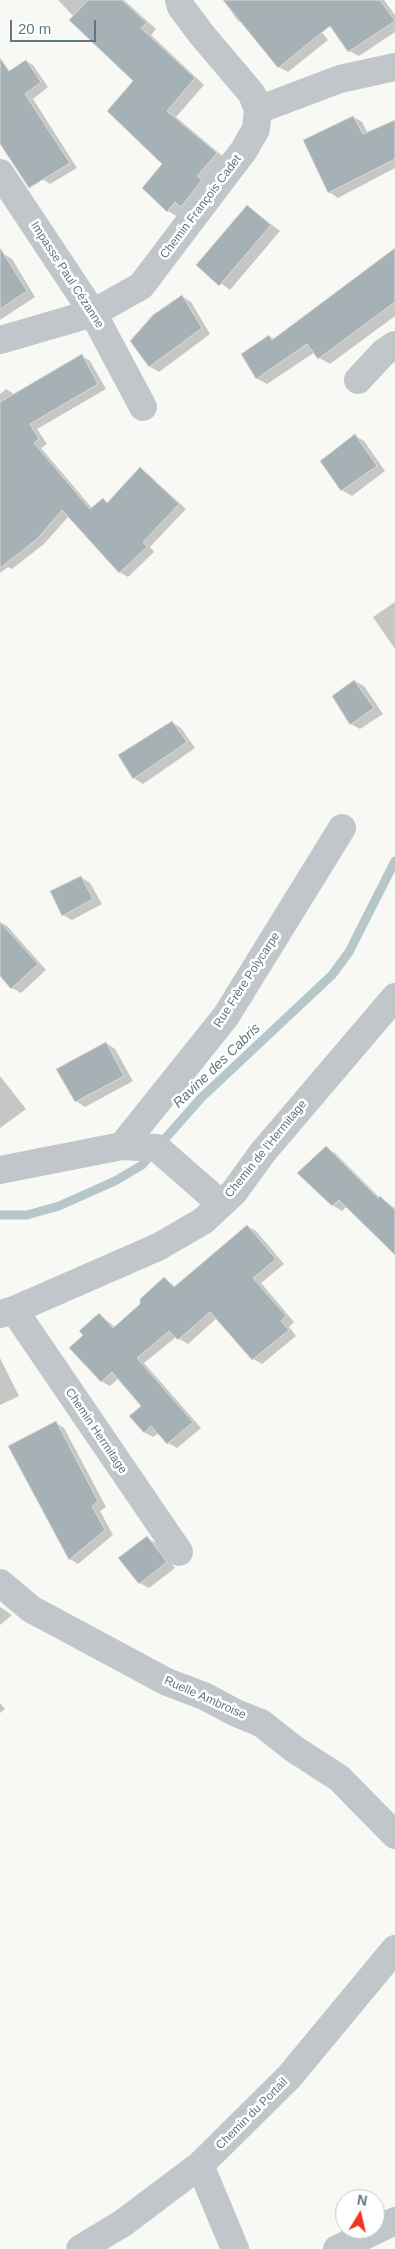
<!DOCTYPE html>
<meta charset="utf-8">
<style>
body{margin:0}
#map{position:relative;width:395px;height:2249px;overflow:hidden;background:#f8f8f5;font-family:Helvetica,sans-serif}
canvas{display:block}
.north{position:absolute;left:335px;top:2189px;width:50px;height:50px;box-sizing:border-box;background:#fff;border:1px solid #c0c9cd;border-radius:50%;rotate:9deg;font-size:14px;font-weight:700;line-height:20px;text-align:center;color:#617882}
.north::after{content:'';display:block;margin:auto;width:18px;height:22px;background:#ed3620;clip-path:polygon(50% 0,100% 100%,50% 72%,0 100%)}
.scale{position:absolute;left:10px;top:20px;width:86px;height:22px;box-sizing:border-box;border:2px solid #617882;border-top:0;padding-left:6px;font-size:15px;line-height:18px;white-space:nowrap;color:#617882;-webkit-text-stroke:4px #fff;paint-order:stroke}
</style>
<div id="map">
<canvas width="395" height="2249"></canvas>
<div class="north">N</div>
<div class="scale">20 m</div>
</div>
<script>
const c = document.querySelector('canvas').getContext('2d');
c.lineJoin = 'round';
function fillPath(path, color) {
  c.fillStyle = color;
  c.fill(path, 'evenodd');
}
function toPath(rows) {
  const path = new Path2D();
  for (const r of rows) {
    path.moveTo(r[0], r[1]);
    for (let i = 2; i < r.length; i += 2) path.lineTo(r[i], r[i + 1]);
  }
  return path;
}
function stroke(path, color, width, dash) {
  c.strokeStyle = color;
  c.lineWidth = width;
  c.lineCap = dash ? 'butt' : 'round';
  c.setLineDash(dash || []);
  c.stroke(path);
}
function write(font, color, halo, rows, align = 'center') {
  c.font = font + ' Helvetica,sans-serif';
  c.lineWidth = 5;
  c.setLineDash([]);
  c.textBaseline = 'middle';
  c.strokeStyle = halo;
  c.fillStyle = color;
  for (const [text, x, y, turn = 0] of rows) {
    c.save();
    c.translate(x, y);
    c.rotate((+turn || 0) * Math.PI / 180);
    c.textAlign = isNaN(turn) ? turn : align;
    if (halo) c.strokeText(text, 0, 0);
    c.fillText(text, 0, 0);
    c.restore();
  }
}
const shadow = toPath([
 [58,0,124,0,156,29,151,35,204,85,176,117,226,159,178,217,168,211,143,188,164,164,135,81],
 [223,0,296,0,328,40,288,72,279,67,245,25,238,21],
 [342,0,384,0,395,15,395,32,359,56,349,51],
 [25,60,33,65,48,87,33,99,77,168,50,184,42,179,0,118,0,78],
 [353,117,362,122,368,133,395,121,395,168,338,198,329,192,304,141],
 [247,206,280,231,230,290,197,265],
 [2,253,12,259,35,297,0,320,0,255],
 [395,259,395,316,330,364,319,358,315,352,267,384,256,378,269,336,275,339],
 [182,296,191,302,210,334,159,372,149,366],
 [82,356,90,361,106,389,37,429,47,444,41,448,92,508,103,499,109,503,140,469,148,474,186,509,150,547,154,552,128,577,119,572,69,516,44,544,12,569,8,567,0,573,0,394,6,389,14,394],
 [355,436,364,441,385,471,352,496,342,490],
 [395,602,395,649,373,617],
 [355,681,364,686,383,714,360,729,351,724],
 [172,722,181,728,195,748,143,784,134,778,119,755],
 [81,877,90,883,102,904,72,920,63,915],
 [0,922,7,926,46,970,21,993,12,988,0,975],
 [106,1043,115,1049,133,1081,85,1107,76,1101],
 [0,1076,26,1109,0,1128],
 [326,1148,335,1153,380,1198,395,1208,395,1251,347,1206,342,1211,332,1205],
 [247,1226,256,1231,284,1264,261,1283,294,1322,289,1327,296,1336,262,1364,253,1359,217,1318,188,1344,176,1337,144,1363,201,1428,177,1448,168,1443,159,1433,153,1437,144,1432,143,1406,119,1378,110,1386,101,1381,85,1336,99,1314,115,1327,141,1305,164,1278,176,1287],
 [0,1358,19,1396,0,1405],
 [56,1423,64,1428,106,1507,100,1511,113,1535,78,1564,70,1559],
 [147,1538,156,1543,175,1568,149,1588,140,1583],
 [0,1607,12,1615,0,1625],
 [0,1703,5,1709,0,1713]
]);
const stream = toPath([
 [0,1215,27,1215,59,1206,115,1181,142,1165,201,1098,332,975,349,952,395,861]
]);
const building = toPath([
 [88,0,122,0,147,23,141,28,195,78,167,111,217,153,197,176,202,180,181,207,175,202,167,212,142,188,162,164,107,111,133,81,69,20,88,0],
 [223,0,380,0,395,21,348,52,330,26,278,68,223,0],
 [0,58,9,71,26,60,41,82,25,94,70,163,29,188,0,144,0,58],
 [353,116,363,134,395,120,395,159,328,193,303,140,353,116],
 [247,205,271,225,219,286,196,265,247,205],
 [0,248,27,291,0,309,0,248],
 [395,248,395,302,318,359,307,344,256,379,241,354,269,335,272,340,395,248],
 [182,295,202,328,149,367,130,341,153,315,182,295],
 [82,354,98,384,30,424,39,439,34,443,90,509,103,498,107,503,140,467,179,504,143,542,147,547,119,573,62,510,37,539,0,568,0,402,82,354],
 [355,434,377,466,341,491,320,461,355,434],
 [354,680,374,708,350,725,332,696,354,680],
 [172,721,187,742,133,779,118,755,172,721],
 [81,876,93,899,62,916,50,891,81,876],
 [0,922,38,964,11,989,0,976,0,922],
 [106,1042,124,1076,75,1102,56,1069,106,1042],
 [326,1146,378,1198,380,1196,395,1210,395,1255,339,1200,332,1206,297,1173,326,1146],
 [247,1225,276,1259,253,1278,286,1316,281,1321,289,1330,252,1360,210,1312,178,1340,169,1331,137,1358,193,1422,167,1444,151,1426,144,1433,129,1416,141,1406,112,1372,101,1382,69,1348,83,1335,79,1331,99,1313,113,1328,140,1304,140,1299,164,1277,174,1287,247,1225],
 [56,1421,98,1501,92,1506,105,1530,69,1560,8,1446,56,1421],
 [147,1536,167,1562,139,1584,118,1558,147,1536]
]);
const minor = toPath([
 [258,110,340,79,395,67],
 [0,173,93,313,143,407],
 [0,340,93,313,141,286,244,150,256,129,258,110,252,94,202,35,181,7,179,0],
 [358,380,383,353,395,345],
 [122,1146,226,1016,342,828],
 [0,1170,122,1146,157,1148,221,1204],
 [14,1310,179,1552],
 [0,1314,14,1310,158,1247,203,1221,234,1192,263,1152,395,997],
 [0,1583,31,1609,167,1682,204,1696,236,1713,261,1723,294,1749,339,1778,395,1835],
 [200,2165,235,2249],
 [80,2249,123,2223,200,2165,289,2077,395,1949],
 [337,2249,395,2221]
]);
const streetNames = [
 ["Chemin François Cadet",201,207,-53],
 ["Impasse Paul Cézanne",67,275,57],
 ["Rue Frère Polycarpe",247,980,-57],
 ["Chemin de l'Hermitage",266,1149,-51],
 ["Chemin Hermitage",96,1431,56],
 ["Ruelle Ambroise",205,1698,24],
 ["Chemin du Portail",252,2114,-45]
];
const waterNames = [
 ["Ravine des Cabris",217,1066,-44]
];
fillPath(shadow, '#0003');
stroke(stream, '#b6c6c9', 9);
fillPath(building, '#a5b1b5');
stroke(building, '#dad9d7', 1);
stroke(minor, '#c0c6c9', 28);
write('12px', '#617882', '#fff', streetNames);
write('italic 14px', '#5c787c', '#fff', waterNames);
</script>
